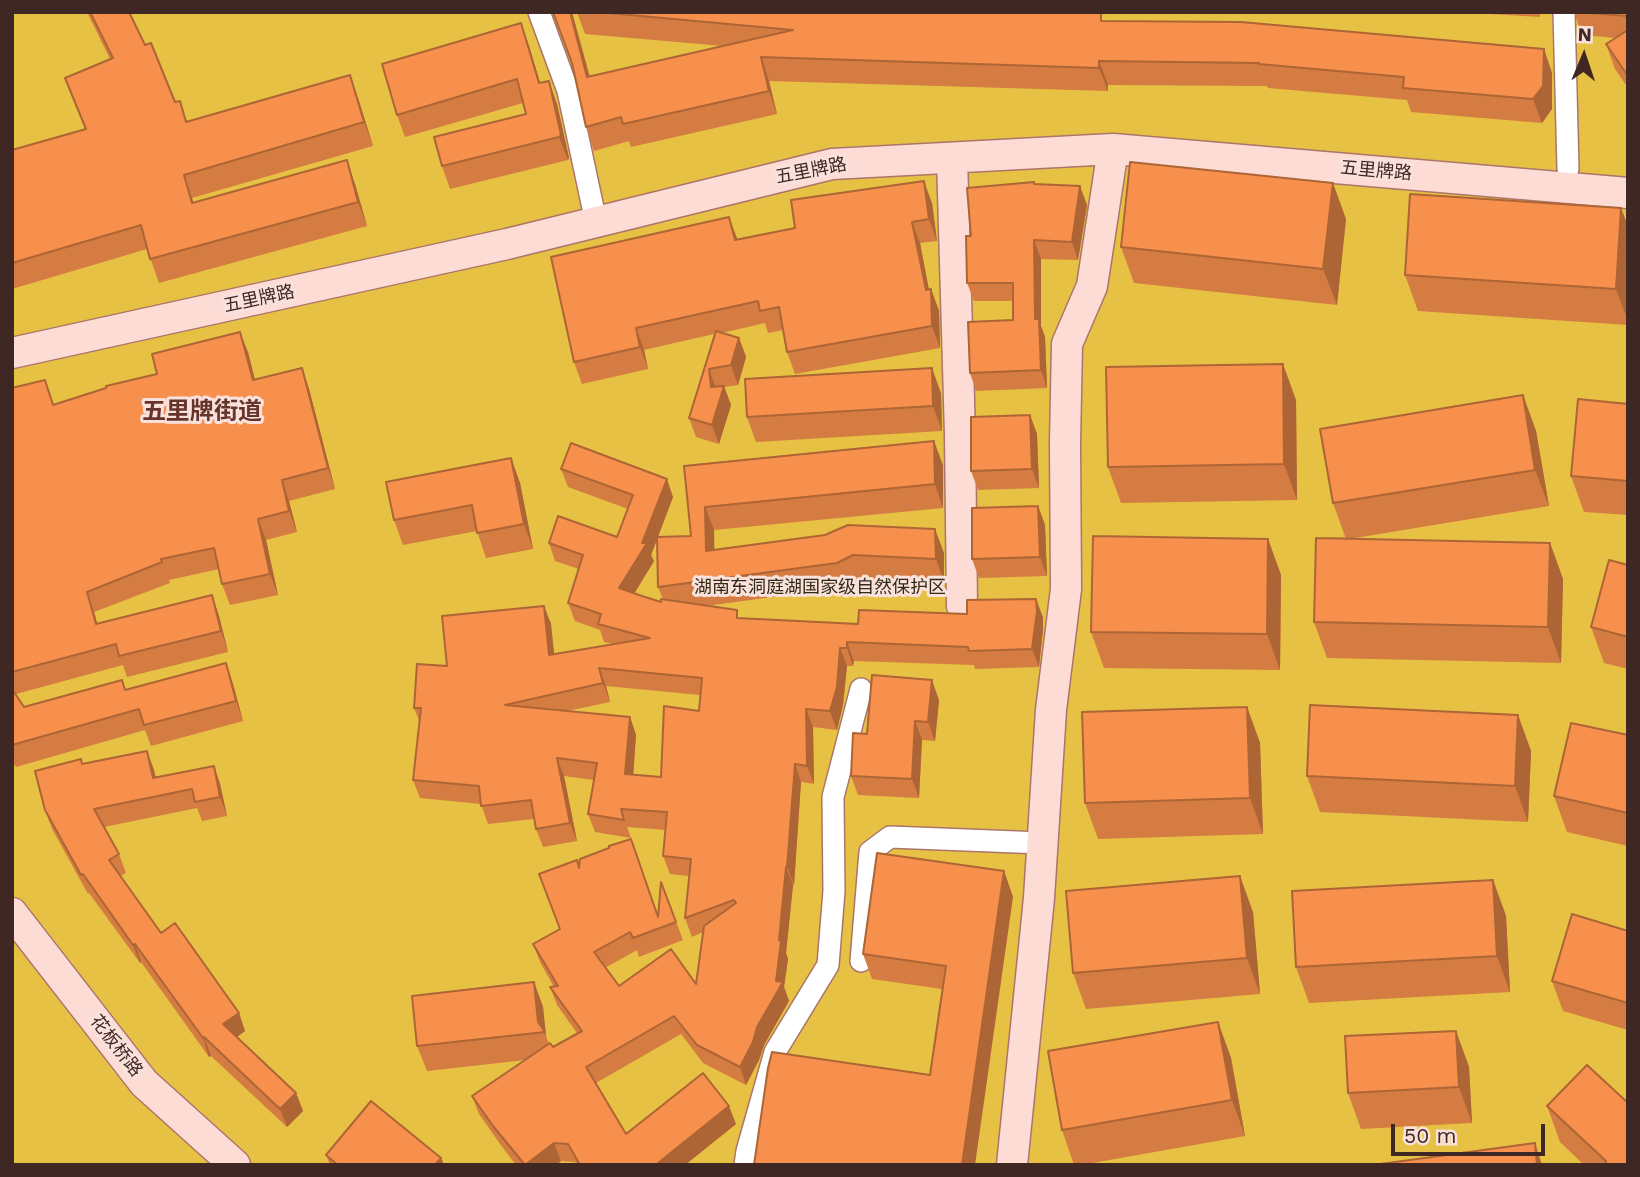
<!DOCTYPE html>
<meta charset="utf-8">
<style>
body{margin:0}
#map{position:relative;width:1640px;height:1177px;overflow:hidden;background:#fae1dc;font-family:"Work Sans",sans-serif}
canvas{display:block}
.frame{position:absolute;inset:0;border:14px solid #3f2824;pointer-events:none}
.north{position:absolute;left:1549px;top:21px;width:70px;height:70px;-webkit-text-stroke:5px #fae1dc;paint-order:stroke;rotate:2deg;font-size:19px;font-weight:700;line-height:28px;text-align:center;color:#3f2824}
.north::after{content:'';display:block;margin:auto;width:24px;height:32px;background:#3f2824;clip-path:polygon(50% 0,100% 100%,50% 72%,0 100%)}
.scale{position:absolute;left:1391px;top:1124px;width:154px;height:32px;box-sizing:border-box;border:4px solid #3f2824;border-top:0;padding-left:9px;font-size:21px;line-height:24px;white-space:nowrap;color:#3f2824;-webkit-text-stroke:5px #fae1dc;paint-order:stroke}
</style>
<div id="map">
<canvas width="1640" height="1177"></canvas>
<div class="frame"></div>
<div class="north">N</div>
<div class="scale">50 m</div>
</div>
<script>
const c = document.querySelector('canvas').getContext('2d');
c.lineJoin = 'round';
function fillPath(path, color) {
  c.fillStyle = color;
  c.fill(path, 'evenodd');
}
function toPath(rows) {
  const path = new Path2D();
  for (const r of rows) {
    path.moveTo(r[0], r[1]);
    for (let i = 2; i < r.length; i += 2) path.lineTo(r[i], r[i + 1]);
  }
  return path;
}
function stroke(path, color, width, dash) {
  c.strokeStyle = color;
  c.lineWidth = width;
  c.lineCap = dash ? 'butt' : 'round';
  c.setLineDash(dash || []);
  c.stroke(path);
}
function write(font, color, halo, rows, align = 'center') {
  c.font = font + ' "Work Sans","Noto Sans SC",sans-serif';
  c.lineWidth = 6;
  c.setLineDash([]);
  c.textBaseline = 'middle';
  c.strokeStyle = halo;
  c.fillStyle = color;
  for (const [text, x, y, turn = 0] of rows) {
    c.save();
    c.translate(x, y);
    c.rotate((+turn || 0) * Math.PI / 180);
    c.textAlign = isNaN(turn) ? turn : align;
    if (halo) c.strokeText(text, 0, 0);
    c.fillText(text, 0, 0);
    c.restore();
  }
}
const green = toPath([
 [12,12,1628,12,1628,1165,12,1165]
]);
const street = toPath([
 [539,12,568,91,596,222],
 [1564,12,1568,169],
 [861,961,870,852,890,837,1042,843],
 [745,1165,747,1151,775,1052,828,965,834,891,833,797,861,689]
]);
const secondary = toPath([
 [952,158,960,435,962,606],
 [12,353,507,244,832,164,1113,149,1628,193],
 [12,913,144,1083,235,1165],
 [1012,1165,1039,898,1051,710,1066,589,1065,443,1067,344,1092,286,1113,149]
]);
const wall = toPath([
 [87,12,128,12,145,45,175,102,188,122,358,98,373,146,192,198,193,202,355,184,367,226,159,283,147,249,12,289,12,150,85,129,65,78,110,59],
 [572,12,590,77,723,46,585,34,577,12,1071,12,1104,21,1544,49,1552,73,1552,109,1542,123,1411,112,1407,100,1268,88,1267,86,1108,85,1108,91,769,81,777,114,631,147,629,141,594,151,586,127,572,63],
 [1456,12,1540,12,1540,17],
 [1574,12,1628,12,1628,88,1615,69,1606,44,1616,38,1582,35],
 [521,23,529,46,540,83,557,104,569,158,568,160,450,189,442,166,526,114,523,103,405,137,397,115],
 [1035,184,1087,205,1078,260,1041,259,1041,326,1045,337,1047,388,976,391,970,373,1013,320,1013,301,974,301,967,283],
 [932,203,937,241,920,243,929,290,931,289,939,311,940,348,795,374,787,352,783,330,768,333,765,323,722,333,739,338,746,357,738,385,724,387,731,405,719,444,696,437,689,418,714,334,644,350,648,369,582,384,574,362,738,239],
 [1346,219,1337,305,1134,283,1121,247],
 [1628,226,1628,325,1418,311,1405,275],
 [248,352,255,380,302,368,309,389,335,489,289,501,297,532,266,540,278,595,230,605,222,584,219,569,169,580,170,583,94,612,97,623,212,595,219,616,228,652,127,677,123,665,16,694,24,707,126,690,226,663,233,684,243,721,151,746,145,730,16,767,12,761,12,388,54,404],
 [941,393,942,431,756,442,747,417],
 [1523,395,1536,431,1549,506,1349,539,1550,543,1563,579,1561,663,1327,658,1314,622,1346,539,1333,503],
 [1296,400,1297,500,1121,503,1108,467],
 [1628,404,1628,515,1584,512,1571,476],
 [1030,415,1037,434,1039,488,978,490,971,471],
 [511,458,520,483,533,549,486,558,477,531,403,545,394,520],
 [943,465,943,508,714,530,714,550,944,553,944,582,862,579,846,587,706,606,740,618,858,624,1043,617,1043,629,1039,667,975,669,974,665,854,661,853,666,847,666,843,705,837,730,813,727,814,784,801,782,794,885,793,885,786,953,788,959,784,987,789,1001,764,1045,759,1060,746,1085,703,1063,681,1034,596,1083,626,1134,736,1124,685,1165,577,1165,575,1162,561,1161,556,1165,516,1165,500,1144,479,1114,472,1096,525,1060,427,1071,417,1046,534,982,543,1007,546,1036,549,1044,553,1047,577,1033,557,1005,550,987,554,987,540,962,533,944,560,929,579,865,658,916,661,882,683,940,639,957,637,950,605,968,619,986,696,984,703,932,692,937,685,918,689,876,670,874,663,856,666,830,627,827,631,838,595,832,588,814,594,780,564,776,577,841,543,847,536,829,534,819,488,824,481,804,420,798,413,780,420,723,414,708,447,666,544,606,551,624,554,654,613,644,604,642,600,630,575,621,568,603,579,569,555,561,549,543,617,537,628,509,568,487,561,469,673,497,658,537,691,536,684,466],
 [657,540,658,587,663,599,661,602,634,594,654,561,651,555],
 [606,686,700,695,699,711,661,777,633,775,636,735,630,717,567,711,610,702],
 [1038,506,1045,525,1047,576,979,578,972,559],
 [1268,539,1281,575,1280,670,1104,668,1091,632],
 [1628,565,1628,669,1604,663,1591,627],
 [939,700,935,741,922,740,919,798,858,795,851,776,867,734],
 [1247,707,1260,743,1263,834,1098,839,1085,803],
 [1518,715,1531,751,1528,822,1320,812,1307,776],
 [1628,735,1628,846,1567,832,1554,796],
 [147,751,156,777,214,766,220,784,227,816,202,821,197,808,104,827,119,854,126,873,120,876,161,933,239,1013,245,1031,237,1037,296,1093,303,1111,287,1127,211,1056,209,1057,141,962,140,963,89,893,88,894,52,829,45,810,83,764],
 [1004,871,1013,897,930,1075,942,989,872,979,863,954],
 [1493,880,1506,916,1510,992,1309,1003,1296,967],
 [1253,912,1260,994,1086,1009,1073,973],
 [1628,931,1628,1030,1563,1011,1552,981],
 [1218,1022,1231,1058,1245,1136,1081,1165,1074,1165,1062,1130],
 [1456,1031,1469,1067,1472,1123,1361,1129,1348,1093],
 [1547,1106,1628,1165,1584,1165,1560,1142],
 [326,1155,441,1158,444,1165,330,1165]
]);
const shadedWall = toPath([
 [570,12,572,12,596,101,587,77],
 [521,23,529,46,547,106,539,83],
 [12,36,13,38,14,77,12,72],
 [1544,49,1552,73,1552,109,1542,123,1533,99],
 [761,57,769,81,777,114,769,91],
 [1099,61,1108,85,1108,91,1099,68],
 [350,75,358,98,373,146,364,122],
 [549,81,557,104,569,158,568,160,559,137],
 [347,160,355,184,367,226,358,202],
 [184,175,192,198,200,226,192,203],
 [924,181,932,203,937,241,929,219],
 [1333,183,1346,219,1337,305,1323,269],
 [1080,186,1087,205,1078,260,1072,242],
 [1621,208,1628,226,1628,321,1616,289],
 [729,217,737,238,743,262,735,240],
 [912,222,920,243,931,301,931,289,939,311,940,348,932,326],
 [1034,240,1041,259,1041,326,1045,337,1047,388,1041,370,1035,319],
 [636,328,644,350,648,369,640,347],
 [240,332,248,352,260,401,253,380],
 [739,338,746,357,738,385,731,365],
 [1283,364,1296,400,1297,500,1284,464],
 [302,368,309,389,335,489,328,468],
 [932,368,941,393,942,431,933,406],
 [709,369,716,389,711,387],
 [724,386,731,405,719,444,712,425],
 [1523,395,1536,431,1549,506,1535,470],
 [1030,415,1037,434,1039,488,1032,469],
 [934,441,943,465,943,508,935,484],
 [511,458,520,483,533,549,524,524],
 [667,479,673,497,651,555,654,561,626,607,619,588,642,543],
 [282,480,289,501,297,532,289,511],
 [1038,506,1045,525,1047,576,1040,557],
 [705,507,714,530,715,575,706,551],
 [258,519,266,540,278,595,270,574],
 [935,529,944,553,944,582,936,559],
 [1268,539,1281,575,1280,670,1267,634],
 [1550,543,1563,579,1561,663,1548,627],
 [87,592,94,612,103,644,96,624],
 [212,595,219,616,228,652,221,631],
 [1036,599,1043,617,1043,629,1039,667,1032,649],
 [544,606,551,624,556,673,549,655],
 [847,642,854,661,853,666,847,648],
 [840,648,847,666,843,705,837,730,830,711],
 [226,663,233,684,243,721,236,701],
 [599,668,606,686,610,702,603,683],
 [932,680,939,700,935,741,928,722],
 [1247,707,1260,743,1263,834,1250,798],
 [806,709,813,727,814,784,807,766],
 [1518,715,1531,751,1528,822,1515,786],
 [630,717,636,735,632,793,625,774],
 [915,721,922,740,919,798,912,779],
 [147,751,154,770,160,796,153,778],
 [557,758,564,776,577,841,570,823],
 [795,764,801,782,794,885,787,867],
 [214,766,220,784,227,816,220,797],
 [786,867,793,885,786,953,788,959,784,987,789,1001,764,1045,759,1060,746,1085,740,1067,776,981,779,940],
 [1004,871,1013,897,975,1165,962,1165],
 [1240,876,1253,912,1260,994,1247,958],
 [1493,880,1506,916,1510,992,1497,956],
 [135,944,141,962,140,963,133,945],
 [534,982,543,1007,546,1036,538,1022],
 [239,1013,245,1031,230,1042,223,1024],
 [1218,1022,1231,1058,1245,1136,1232,1100],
 [1456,1031,1469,1067,1472,1123,1459,1087],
 [204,1037,211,1056,209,1057,203,1038],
 [296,1093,303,1111,287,1127,280,1109],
 [729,1106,736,1124,685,1165,659,1165,658,1163],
 [554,1143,561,1161,556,1165,526,1165],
 [1535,1143,1542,1165,1537,1165],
 [441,1158,444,1165,435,1165]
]);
const building = toPath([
 [90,12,129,12,145,45,151,43,175,102,180,101,186,122,350,75,364,122,184,175,192,203,347,160,358,202,150,259,141,225,12,263,12,150,86,129,65,78,113,58,90,12],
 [553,12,570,12,587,77,793,30,598,12,1071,12,1101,13,1101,21,1241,22,1544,49,1543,86,1533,99,1403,88,1404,77,1259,64,1259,63,1099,61,1099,68,761,57,769,91,623,124,621,117,586,127,572,63,553,12],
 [1577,12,1628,12,1628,16,1577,12],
 [521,23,539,83,549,81,561,135,559,137,442,166,434,137,526,114,517,79,397,115,382,64,521,23],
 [1628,30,1628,76,1606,44,1628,30],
 [1130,162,1333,183,1323,269,1121,247,1130,162],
 [924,181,929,219,912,222,926,290,931,289,932,326,787,352,779,307,760,311,758,301,636,328,640,347,574,362,551,257,729,217,735,240,795,228,791,200,924,181],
 [1034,182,1034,184,1080,186,1072,242,1034,240,1035,319,1039,319,1041,370,970,373,968,322,1013,320,1013,283,967,283,966,236,971,236,967,188,1034,182],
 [1410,194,1621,208,1616,289,1405,275,1410,194],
 [716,331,739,338,731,365,709,369,711,387,724,386,712,425,689,418,716,331],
 [240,332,253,380,302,368,328,468,282,480,289,511,258,519,270,574,222,584,214,548,161,559,162,562,87,592,96,624,212,595,221,631,119,656,116,644,12,672,12,388,45,380,53,405,106,388,106,386,157,374,152,354,240,332],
 [1283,364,1284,464,1108,467,1106,367,1283,364],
 [932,368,933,406,747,417,745,379,932,368],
 [1523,395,1535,470,1333,503,1320,429,1523,395],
 [1578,399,1628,404,1628,481,1571,476,1578,399],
 [1030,415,1032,469,971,471,971,417,1030,415],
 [934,441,935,484,705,507,706,551,825,535,848,525,935,529,936,559,853,555,837,563,658,587,657,537,691,536,684,466,934,441],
 [571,443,667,479,642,543,647,543,619,588,642,596,661,602,661,599,737,610,737,618,858,624,859,610,967,614,967,600,1036,599,1037,611,1032,649,969,651,968,647,847,642,847,648,840,648,837,687,830,711,806,709,807,766,795,764,787,867,786,867,779,940,781,941,776,981,783,982,757,1027,753,1042,740,1067,697,1045,674,1016,586,1067,626,1134,703,1073,729,1106,658,1163,660,1165,580,1165,568,1144,554,1143,525,1165,493,1126,472,1096,550,1043,553,1047,582,1031,550,987,558,986,533,944,560,929,539,874,577,860,579,868,580,859,609,848,609,846,631,839,658,917,661,882,676,922,633,938,630,932,594,952,619,986,671,949,696,984,704,926,736,903,734,900,685,918,691,859,663,856,667,812,621,809,624,820,588,814,597,763,557,758,570,823,536,829,531,800,481,806,479,786,413,780,421,708,414,708,417,664,447,666,442,616,544,606,549,655,650,638,598,624,601,614,568,603,583,555,549,543,558,516,617,537,633,495,561,469,571,443],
 [599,668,702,678,699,711,664,706,661,777,625,774,630,717,505,705,603,683,599,668],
 [511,458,524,524,477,533,472,505,394,520,386,482,511,458],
 [1038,506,1040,557,972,559,972,508,1038,506],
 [1093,536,1268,539,1267,634,1091,632,1093,536],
 [1316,538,1550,543,1548,627,1314,622,1316,538],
 [1609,560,1628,565,1628,637,1591,627,1609,560],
 [226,663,236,701,144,725,139,709,12,745,12,689,24,707,122,680,125,690,226,663],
 [872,675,932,680,928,722,915,721,912,779,851,776,853,733,867,734,872,675],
 [1310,705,1518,715,1515,786,1307,776,1310,705],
 [1247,707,1250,798,1085,803,1082,712,1247,707],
 [1571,723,1628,735,1628,813,1554,796,1571,723],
 [147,751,153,778,214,766,220,797,195,802,192,789,94,809,119,854,109,860,161,933,175,923,239,1013,223,1024,296,1093,280,1109,204,1037,203,1038,135,944,133,945,83,874,81,875,45,810,35,771,81,759,82,764,147,751],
 [877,853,1004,871,962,1165,754,1165,768,1068,772,1052,930,1075,946,966,863,954,877,853],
 [1240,876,1247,958,1073,973,1066,891,1240,876],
 [1493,880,1497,956,1296,967,1292,891,1493,880],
 [1572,914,1628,931,1628,1003,1552,981,1572,914],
 [534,982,538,1022,545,1032,417,1046,412,996,534,982],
 [1218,1022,1232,1100,1062,1130,1048,1051,1218,1022],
 [1456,1031,1459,1087,1348,1093,1345,1036,1456,1031],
 [1587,1065,1628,1103,1628,1165,1606,1165,1606,1161,1547,1106,1587,1065],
 [371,1101,441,1158,435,1165,338,1165,326,1155,371,1101],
 [1535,1143,1537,1165,1373,1165,1535,1143]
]);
const streetNames = [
 ["五里牌路",811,171,-11],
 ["五里牌路",1376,171,5],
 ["五里牌路",259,299,-12],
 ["花板桥路",116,1046,52]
];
const parkNames = [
 ["湖南东洞庭湖国家级自然保护区",820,588]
];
const districtNames = [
 ["五里牌街道",202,412]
];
fillPath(green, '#e7c144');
stroke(street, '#ab756a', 24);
stroke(secondary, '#ab756a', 33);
stroke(street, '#fff', 21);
stroke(secondary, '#fedcd6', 30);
fillPath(wall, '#d47c41');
fillPath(shadedWall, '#ad6535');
fillPath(building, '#f7904c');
stroke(building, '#ad6535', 2);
write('18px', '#3f2824', '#fae1dc', streetNames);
write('18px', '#312a14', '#fae1dc', parkNames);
write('bold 24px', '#65352c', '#fae1dc', districtNames);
</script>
